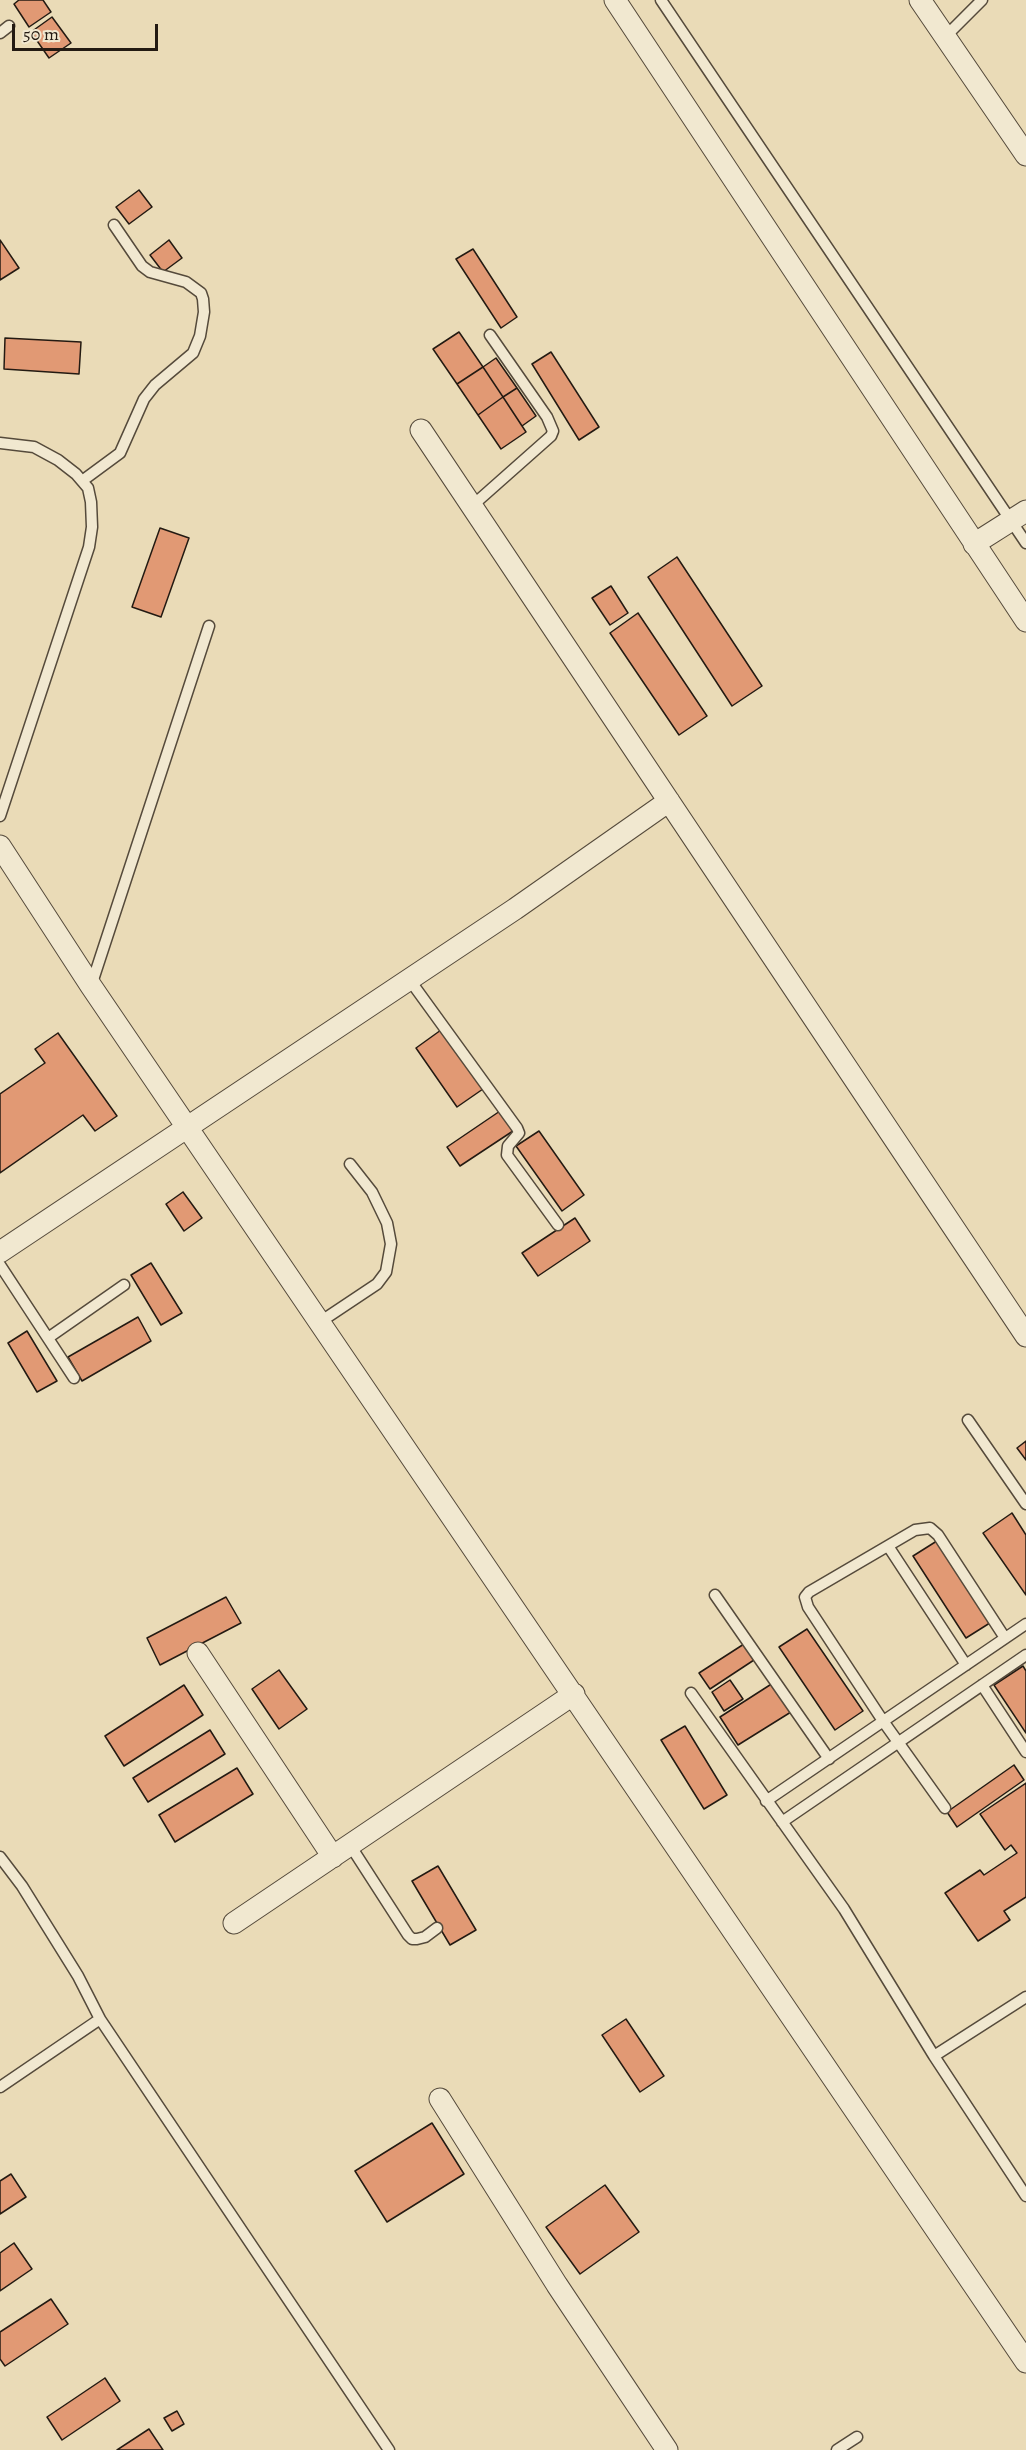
<!DOCTYPE html>
<style>
body{margin:0}
#map{position:relative;width:1026px;height:2450px;overflow:hidden;background:#eadbb7;font-family:Alegreya,serif}
canvas{display:block}
.scale{position:absolute;left:12px;top:24px;width:146px;height:27px;box-sizing:border-box;border:3px solid #231a12;border-top:0;padding-left:8px;font-size:18px;line-height:21px;white-space:nowrap;color:#231a12;-webkit-text-stroke:4px #f1e8d0;paint-order:stroke}
</style>
<div id="map">
<canvas width="1026" height="2450"></canvas>
<div class="scale">50 m</div>
</div>
<script>
const c = document.querySelector('canvas').getContext('2d');
c.lineJoin = 'round';
function fillPath(path, color) {
  c.fillStyle = color;
  c.fill(path, 'evenodd');
}
function toPath(rows) {
  const path = new Path2D();
  for (const r of rows) {
    path.moveTo(r[0], r[1]);
    for (let i = 2; i < r.length; i += 2) path.lineTo(r[i], r[i + 1]);
  }
  return path;
}
function stroke(path, color, width, dash) {
  c.strokeStyle = color;
  c.lineWidth = width;
  c.lineCap = dash ? 'butt' : 'round';
  c.setLineDash(dash || []);
  c.stroke(path);
}
const building = toPath([
 [19,0,43,0,51,12,29,27,14,4,19,0],
 [52,17,71,43,49,58,31,32,52,17],
 [139,190,152,207,129,224,116,207,139,190],
 [0,240,19,268,0,280,0,240],
 [169,240,182,258,163,272,150,255,169,240],
 [473,249,517,317,501,328,456,259,473,249],
 [459,332,483,367,457,384,433,349,459,332],
 [5,338,81,342,79,374,4,369,5,338],
 [551,352,599,427,579,440,532,364,551,352],
 [496,358,517,388,503,397,483,367,496,358],
 [483,367,503,397,478,415,457,384,483,367],
 [517,388,536,416,522,426,503,397,517,388],
 [503,397,526,432,501,449,478,415,503,397],
 [160,528,189,538,161,617,132,607,160,528],
 [677,557,762,686,732,706,648,577,677,557],
 [611,586,628,613,610,625,592,598,611,586],
 [638,613,707,716,679,735,610,633,638,613],
 [441,1030,483,1089,457,1107,416,1048,441,1030],
 [58,1033,117,1116,95,1131,83,1115,0,1173,0,1094,45,1063,35,1049,58,1033],
 [503,1109,516,1129,460,1166,447,1147,503,1109],
 [539,1131,584,1195,562,1211,516,1146,539,1131],
 [183,1192,202,1218,184,1231,166,1204,183,1192],
 [575,1218,590,1241,538,1276,522,1253,575,1218],
 [151,1263,182,1313,161,1325,131,1275,151,1263],
 [138,1317,151,1341,82,1381,68,1357,138,1317],
 [27,1331,57,1381,37,1392,8,1343,27,1331],
 [1026,1441,1026,1460,1017,1448,1026,1441],
 [1012,1513,1026,1535,1026,1595,983,1533,1012,1513],
 [940,1539,993,1621,966,1638,913,1556,940,1539],
 [226,1597,241,1623,160,1665,147,1638,226,1597],
 [807,1629,863,1711,835,1730,779,1647,807,1629],
 [744,1644,754,1660,710,1689,699,1673,744,1644],
 [1023,1666,1026,1671,1026,1733,994,1685,1023,1666],
 [279,1670,307,1709,279,1729,252,1689,279,1670],
 [730,1680,743,1699,724,1711,712,1692,730,1680],
 [773,1683,791,1712,738,1745,720,1717,773,1683],
 [184,1685,203,1715,124,1766,105,1736,184,1685],
 [685,1726,727,1795,704,1809,661,1740,685,1726],
 [210,1730,225,1754,148,1802,133,1778,210,1730],
 [1014,1765,1024,1780,957,1827,947,1812,1014,1765],
 [237,1768,253,1794,175,1842,159,1815,237,1768],
 [1026,1783,1026,1897,1004,1911,1010,1920,978,1941,945,1893,980,1870,984,1875,1017,1853,1011,1845,1005,1850,980,1814,1026,1783],
 [438,1866,476,1930,450,1945,412,1881,438,1866],
 [626,2019,664,2076,640,2092,602,2035,626,2019],
 [432,2123,464,2174,387,2222,355,2171,432,2123],
 [11,2174,26,2197,0,2214,0,2181,11,2174],
 [605,2185,639,2232,580,2274,546,2227,605,2185],
 [14,2243,32,2269,0,2291,0,2253,14,2243],
 [51,2299,68,2324,5,2366,0,2359,0,2332,51,2299],
 [105,2378,120,2401,62,2440,47,2417,105,2378],
 [177,2411,184,2424,172,2431,164,2418,177,2411],
 [149,2429,163,2450,117,2450,149,2429]
]);
const service = toPath([
 [661,0,1026,543],
 [0,33,9,26],
 [945,37,982,0],
 [0,443,34,447,58,460,76,474,88,488,91,502,92,527,89,547,0,816],
 [82,481,120,453,144,399,155,385,193,353,200,336,204,312,203,299,201,293,186,282,150,272,142,266,114,225],
 [472,506,551,436,553,431,547,417,490,335],
 [409,979,517,1128,519,1133,508,1146,507,1155,558,1225],
 [91,986,209,626],
 [0,1265,74,1378],
 [320,1322,377,1284,386,1272,391,1244,387,1223,372,1192,350,1164],
 [48,1338,124,1285],
 [968,1420,1026,1504],
 [888,1546,966,1665],
 [715,1595,829,1759],
 [982,1685,1026,1752],
 [691,1693,844,1909,934,2056,1026,2196],
 [766,1801,1026,1624],
 [945,1808,883,1721,808,1607,805,1597,809,1592,915,1530,930,1528,938,1535,1005,1638],
 [782,1822,1026,1655],
 [350,1845,408,1935,412,1939,417,1939,425,1937,437,1928],
 [0,1857,22,1886,78,1976,100,2019,0,2087],
 [100,2019,389,2450],
 [934,2056,1026,1997],
 [837,2450,857,2437]
]);
const minor = toPath([
 [615,0,1026,621],
 [920,0,1026,155],
 [421,430,1026,1336],
 [974,544,1026,511],
 [0,846,91,986,1026,2362],
 [0,1252,515,909,669,801],
 [198,1653,333,1857],
 [234,1923,574,1694],
 [440,2099,557,2285,667,2450]
]);
fillPath(building, '#e19974');
stroke(building, '#231a12', 1.5);
stroke(service, '#554a3b', 13);
stroke(minor, '#554a3b', 23);
stroke(service, '#f1e8d0', 10);
stroke(minor, '#f1e8d0', 21);
</script>
